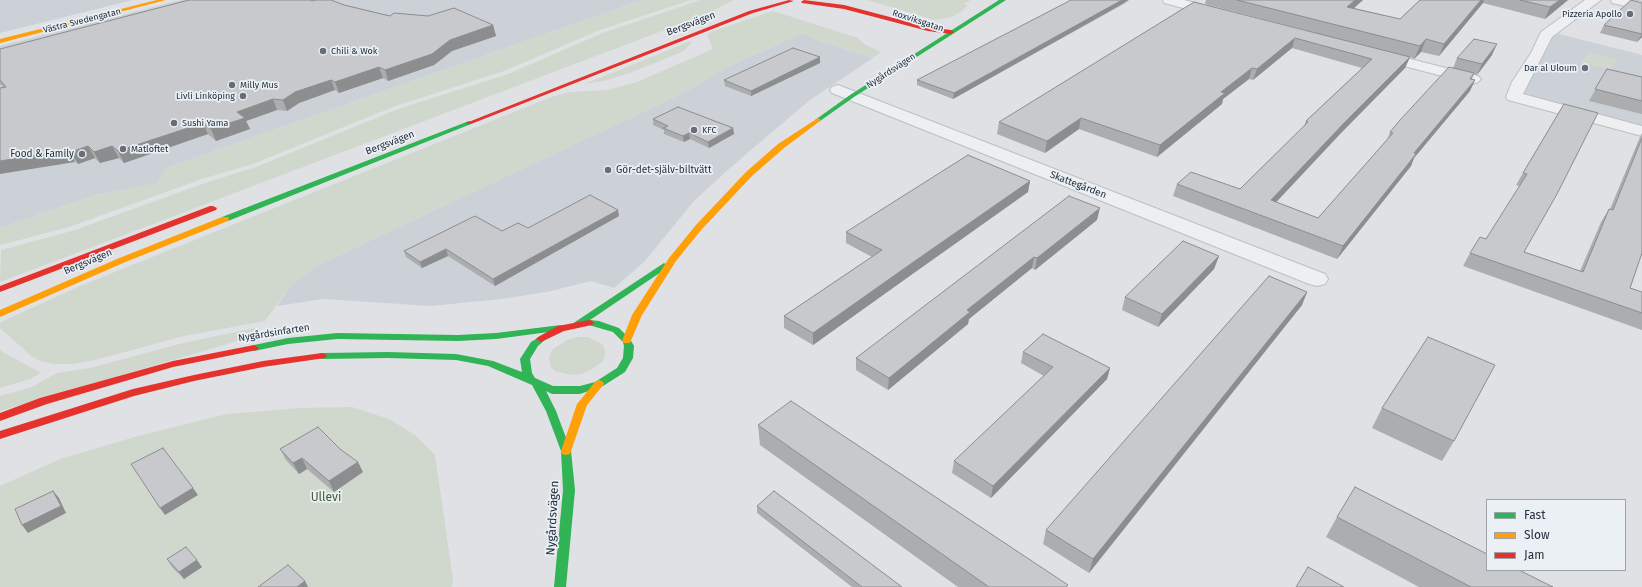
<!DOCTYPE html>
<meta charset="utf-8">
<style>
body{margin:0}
#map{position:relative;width:1642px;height:587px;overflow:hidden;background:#dfe1e4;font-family:"Fira Sans",sans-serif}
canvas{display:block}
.legend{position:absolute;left:1486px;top:499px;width:140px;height:72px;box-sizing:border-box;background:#ebf0f5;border:1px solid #9ca3ac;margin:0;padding:5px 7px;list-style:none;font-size:12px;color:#25303e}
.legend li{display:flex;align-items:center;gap:8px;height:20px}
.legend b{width:20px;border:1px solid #9ca3ac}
</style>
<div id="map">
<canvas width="1642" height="587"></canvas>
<ul class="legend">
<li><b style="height:5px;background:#30b455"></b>Fast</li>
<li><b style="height:5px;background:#ff9f0a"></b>Slow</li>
<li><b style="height:5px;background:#e5322d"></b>Jam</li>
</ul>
</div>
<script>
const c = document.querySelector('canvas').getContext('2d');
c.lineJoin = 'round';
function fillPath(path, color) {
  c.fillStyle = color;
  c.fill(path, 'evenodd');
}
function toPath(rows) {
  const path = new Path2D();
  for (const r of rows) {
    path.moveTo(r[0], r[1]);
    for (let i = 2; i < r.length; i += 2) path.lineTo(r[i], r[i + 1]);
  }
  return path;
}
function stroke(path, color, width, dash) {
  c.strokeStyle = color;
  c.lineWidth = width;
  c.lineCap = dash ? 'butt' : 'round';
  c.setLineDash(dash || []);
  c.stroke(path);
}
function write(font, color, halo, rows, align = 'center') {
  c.font = font + ' "Fira Sans",sans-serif';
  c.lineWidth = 3.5;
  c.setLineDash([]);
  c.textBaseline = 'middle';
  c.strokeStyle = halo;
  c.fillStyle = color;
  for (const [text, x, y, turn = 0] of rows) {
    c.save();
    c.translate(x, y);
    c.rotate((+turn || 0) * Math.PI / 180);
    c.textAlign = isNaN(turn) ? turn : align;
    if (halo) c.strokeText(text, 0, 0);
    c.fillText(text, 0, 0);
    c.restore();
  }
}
const built = toPath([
 [0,0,133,0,0,33],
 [181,0,642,0,166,168,156,184,96,195,0,228,0,46],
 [1551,32,1642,55,1642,131,1514,97],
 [803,33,815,39,873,58,810,100,731,167,693,202,645,261,614,288,591,281,547,292,501,299,431,306,323,299,277,306,290,286,314,267,683,93,727,67]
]);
const green = toPath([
 [642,0,691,0,600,30,504,71,393,107,253,164,202,179,69,227,1,245,0,243,0,228,96,195,156,184,166,168],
 [700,0,734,0,704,15,0,282,1,250,72,231,205,183,256,167,398,109,508,74,605,32],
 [867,0,971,0,964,4,968,5,962,11,952,17,934,20],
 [773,11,858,38,864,44,881,52,873,58,815,39,803,33,727,67,683,93,314,267,290,286,265,321,184,336,99,359,73,364,53,364,40,361,31,356,0,328,0,323,3,321,80,286,554,96,570,92,608,90,637,82,713,49,707,35,713,31],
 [691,41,691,44,682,52,630,73,608,80,584,84],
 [1589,52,1618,59,1610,70,1581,63],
 [255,328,261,329,234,342,0,411,0,396,32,387,57,373,90,368,183,343],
 [578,337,588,337,602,344,605,349,605,356,602,362,589,371,581,374,571,375,555,371,551,367,549,361,549,356,553,349,569,339],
 [0,349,3,352,41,373,30,379,0,388],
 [352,407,389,419,415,435,435,455,453,579,452,587,0,587,0,486,60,459,138,436,226,414,299,408]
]);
const street = toPath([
 [1163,0,1184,0,1222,10,1224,13,1222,16,1217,17,1164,3,1163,0],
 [1585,0,1601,0,1552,37,1523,94,1642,126,1642,136,1508,100,1506,97,1512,82,1531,53,1541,32,1585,0],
 [1611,0,1633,0,1642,2,1642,10,1612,3,1611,0],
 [1378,51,1478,76,1481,79,1478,82,1473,84,1373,58,1371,55,1373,52,1378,51],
 [838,85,1325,274,1328,279,1325,284,1317,286,1309,284,832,93,830,90,832,87,838,85]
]);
const fast = toPath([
 [999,0,1006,0,854,97,820,121,818,122,815,120,850,95,999,0],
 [469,121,471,122,471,124,228,221,222,221,221,219,222,217,469,121],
 [664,263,668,266,667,268,590,320,599,321,619,328,630,339,634,346,633,358,625,372,603,386,580,394,552,394,546,391,556,411,571,451,575,490,566,587,554,587,563,490,561,451,546,411,532,385,488,366,456,360,388,358,322,359,319,358,317,356,319,354,322,353,388,352,456,354,493,361,522,372,520,359,531,342,541,336,546,339,538,346,530,359,532,373,535,378,553,386,580,386,595,382,617,368,623,358,624,346,623,342,613,332,585,324,578,327,575,326,573,324,575,322,664,263],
 [561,325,566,328,564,330,496,339,458,341,337,339,288,344,254,351,249,348,254,345,288,338,337,333,458,335,496,333,561,325]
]);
const slow = toPath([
 [157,0,166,0,0,43,0,39,157,0],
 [818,118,821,120,820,121,784,148,752,176,702,229,676,261,642,315,630,343,624,343,622,341,632,315,669,258,696,225,746,172,778,144,818,118],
 [222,217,228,217,229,219,228,221,123,263,0,317,0,310,117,259,222,217],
 [599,380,603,382,604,384,587,405,571,451,570,454,566,455,562,454,561,451,577,404,595,382,599,380]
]);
const jam = toPath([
 [789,0,794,1,753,13,471,124,467,124,466,123,749,11,789,0],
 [804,0,844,5,928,27,951,30,954,32,951,34,928,31,844,9,802,3,801,2,804,0],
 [210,206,213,206,217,208,216,210,0,292,0,286,210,206],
 [589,320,592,321,594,323,592,325,564,331,541,342,536,339,538,337,558,326,589,320],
 [254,345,259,348,257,350,173,367,47,404,0,421,0,413,40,398,173,361,254,345],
 [322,353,325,354,327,356,325,358,263,367,194,381,134,396,0,439,0,431,133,389,194,375,263,361,322,353]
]);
const wall = toPath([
 [1206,0,1363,0,1354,8,1400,19,1420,0,1568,0,1545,19,1483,3,1439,56,1421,52,1414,59,1410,57,1405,68,1341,133,1276,202,1318,218,1387,140,1390,132,1453,68,1457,58,1492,55,1477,75,1474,74,1472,79,1475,80,1470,91,1414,158,1411,166,1337,259,1173,196,1177,184,1240,189,1304,126,1306,121,1362,68,1292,48,1253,80,1249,79,1223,99,1222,104,1157,157,1079,129,1045,153,997,134,999,122,1309,31,1205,4],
 [312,1,344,5,390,16,493,25,496,36,452,51,434,65,388,81,383,78,339,93,335,90,299,103,287,111,277,110,246,121,250,129,216,141,208,134,124,163,119,158,100,163,95,158,78,164,0,84,0,49],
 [1129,1,953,99,917,85,917,80],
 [1642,3,1642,37,1637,42,1600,33,1604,25],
 [820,63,751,96,725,86,724,80],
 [1607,69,1642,77,1642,114,1589,101],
 [1564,104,1524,252,1580,271,1601,222,1609,209,1610,209,1640,137,1642,133,1642,253,1630,288,1642,292,1642,330,1463,266,1470,253,1486,239,1520,186,1516,185,1523,173],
 [653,119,733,128,734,134,709,148,690,139,684,142,664,134,664,130,653,125],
 [1030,181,1028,192,911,275,813,345,784,328,784,316,872,257,846,243,846,232],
 [619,216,495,286,448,256,422,268,406,257,404,251,502,231],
 [1097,220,1035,270,1032,268,969,319,968,324,888,390,856,370,856,358],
 [1219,256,1214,269,1158,327,1122,310,1125,297],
 [1307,292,1302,305,1089,573,1043,544,1046,530],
 [1023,352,1110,368,1107,379,991,498,952,473,954,461,1044,376,1021,363],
 [1382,408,1454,441,1442,461,1372,428],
 [758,425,1067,587,958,587,760,445],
 [280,449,340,449,363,472,334,492,307,469,299,474,286,460],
 [757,506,902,587,852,587,757,513],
 [1337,517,1553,587,1419,587,1326,537],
 [167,559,202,567,184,579,172,567]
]);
const shadedWall = toPath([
 [1122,0,1129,0,953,99,954,93],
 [1355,0,1363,0,1343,18,1347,7],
 [1481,0,1484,0,1483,3,1439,56,1444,44],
 [1560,0,1568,0,1545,19,1550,7],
 [493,25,496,36,452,51,434,65,388,81,385,70,450,40],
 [1642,34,1642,37,1637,42],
 [1295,38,1292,48,1253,80,1257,69],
 [1426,39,1421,52,1414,59,1420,46],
 [1497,44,1492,55,1477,75,1482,64],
 [820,57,820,63,751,96,751,91],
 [1410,57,1405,68,1341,133,1266,213,1271,200,1346,121],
 [379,67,383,78,339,93,335,82],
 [1252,68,1249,79,1223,99,1222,104,1157,157,1160,145,1221,92],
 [331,80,335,90,299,103,287,111,283,100,295,92],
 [1475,80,1470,91,1414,158,1411,166,1337,259,1343,246,1414,153],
 [273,99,277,110,246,121,250,129,216,141,211,129,237,112],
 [1081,118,1079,129,1045,153,1047,141],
 [203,123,208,134,124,163,118,151],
 [733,128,734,134,709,148,708,142],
 [689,133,690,139,684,142,683,136],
 [88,146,95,158,78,164,71,152],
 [112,146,119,158,100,163,94,152],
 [68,150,75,162,0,174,0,161],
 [1030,181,1028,192,911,275,813,345,813,333,912,263],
 [1100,208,1097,220,1035,270,1037,258],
 [618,210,619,216,495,286,493,279],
 [446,249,448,256,422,268,420,262],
 [1219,256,1214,269,1158,327,1162,314],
 [1034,257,1032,268,969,319,968,324,888,390,889,378,967,310],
 [1307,292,1302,305,1089,573,1093,559],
 [1110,368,1107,379,991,498,993,486],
 [302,458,307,469,299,474,293,463],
 [358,462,363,472,334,492,329,481],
 [193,488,198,495,165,515,160,508],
 [53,491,59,498,66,513,28,533,22,525],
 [197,560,202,567,184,579,179,572],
 [305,581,308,587,297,587]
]);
const building = toPath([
 [189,0,310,0,312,1,316,0,331,0,344,5,390,16,394,13,428,16,454,8,493,25,450,40,432,54,385,70,379,67,335,82,331,80,295,92,283,100,273,99,237,112,245,118,211,129,203,123,118,151,112,146,94,152,88,146,71,152,68,150,0,161,0,88,6,87,0,80,0,49,189,0],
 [1071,0,1122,0,954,93,917,80,1071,0],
 [1237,0,1355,0,1347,7,1400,19,1420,0,1481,0,1444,44,1426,39,1420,46,1237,0],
 [1520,0,1560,0,1550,7,1520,0],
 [1631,0,1642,3,1642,34,1604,25,1631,0],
 [1194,2,1410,57,1346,121,1271,200,1318,218,1393,133,1390,132,1400,120,1449,67,1474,73,1470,79,1475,80,1414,153,1416,154,1343,246,1177,184,1191,172,1240,189,1308,122,1306,121,1372,59,1295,38,1257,69,1252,68,1221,92,1225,93,1160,145,1081,118,1047,141,999,122,1194,2],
 [1474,39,1497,44,1482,64,1457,58,1474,39],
 [793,48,820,57,751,91,724,80,793,48],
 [1607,69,1642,77,1642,101,1595,89,1607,69],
 [1564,104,1598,113,1557,194,1524,252,1583,272,1609,209,1613,210,1642,138,1642,253,1630,288,1642,292,1642,313,1470,253,1480,237,1486,239,1527,174,1523,173,1564,104],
 [678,107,733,128,708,142,689,133,683,136,663,128,668,126,653,119,678,107],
 [968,155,1030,181,912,263,813,333,784,316,882,250,846,232,968,155],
 [590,195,618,210,493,279,446,249,420,262,404,251,475,216,502,231,518,223,528,228,590,195],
 [1069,196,1100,208,1037,258,1034,257,967,310,970,312,889,378,856,358,1069,196],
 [1183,241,1219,256,1162,314,1125,297,1183,241],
 [1269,276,1307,292,1093,559,1046,530,1269,276],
 [1043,334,1110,368,993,486,954,461,1053,367,1023,352,1043,334],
 [1428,337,1495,365,1454,441,1382,408,1428,337],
 [791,401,1068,585,1066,587,989,587,758,425,791,401],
 [318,427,340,449,358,462,329,481,302,458,293,463,280,449,318,427],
 [163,448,193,488,160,508,131,464,163,448],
 [1355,487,1487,554,1487,570,1519,570,1553,587,1471,587,1337,517,1355,487],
 [53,491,61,506,22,525,15,509,53,491],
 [774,491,902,587,862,587,757,506,774,491],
 [186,547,197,560,179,572,167,559,186,547],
 [288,565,305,581,297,587,258,587,288,565],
 [1308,567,1344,587,1296,587,1308,567]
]);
const markers = [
 [1630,14,4,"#666e78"],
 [323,51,4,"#666e78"],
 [1585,68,4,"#666e78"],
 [232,85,4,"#666e78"],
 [243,96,4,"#666e78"],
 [174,123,4,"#666e78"],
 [694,130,4,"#666e78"],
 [123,149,4,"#666e78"],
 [82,154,4,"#666e78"],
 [608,170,4,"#666e78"]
];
const farPoinames = [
 ["Pizzeria Apollo",1622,14,"right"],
 ["Chili & Wok",331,51],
 ["Dar al Uloum",1577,68,"right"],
 ["Milly Mus",240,85],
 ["Livli Linköping",235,96,"right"],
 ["Sushi Yama",182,123],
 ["KFC",702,130],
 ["Matloftet",131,149]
];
const farStreetnames = [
 ["Västra Svedengatan",82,21,-14],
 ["Roxviksgatan",918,21,18],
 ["Nygårdsvägen",891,71,-33]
];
const streetNames = [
 ["Bergsvägen",691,24,-21],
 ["Bergsvägen",390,143,-21],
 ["Skattegården",1078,185,21],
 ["Bergsvägen",88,262,-23],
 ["Nygårdsinfarten",274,333,-9]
];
const poiNames = [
 ["Food & Family",74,154],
 ["Gör-det-själv-biltvätt",616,170,"left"]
];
const nearParknames = [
 ["Ullevi",326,498]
];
const nearStreetnames = [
 ["Nygårdsvägen",553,518,-87]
];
fillPath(built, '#ccd1d8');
fillPath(green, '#d0d8ce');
stroke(street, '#bdbfc2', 2);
fillPath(street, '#edeff1');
fillPath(fast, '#30b455');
fillPath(slow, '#ff9f0a');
fillPath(jam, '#e5322d');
fillPath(wall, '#abadaf');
fillPath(shadedWall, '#8b8d8f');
fillPath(building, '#c7c9cc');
stroke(building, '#8b8d8f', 1);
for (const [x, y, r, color] of markers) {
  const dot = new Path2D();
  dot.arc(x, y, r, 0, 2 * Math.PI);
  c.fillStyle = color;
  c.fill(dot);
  stroke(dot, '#ebf0f5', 1.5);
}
write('9px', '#25303e', '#ebf0f5', farPoinames, 'left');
write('9px', '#25303e', '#ebf0f5', farStreetnames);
write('10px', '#25303e', '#ebf0f5', streetNames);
write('10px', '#25303e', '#ebf0f5', poiNames, 'right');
write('12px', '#3d5a31', '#ebf0f5', nearParknames);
write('12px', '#25303e', '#ebf0f5', nearStreetnames);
</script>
